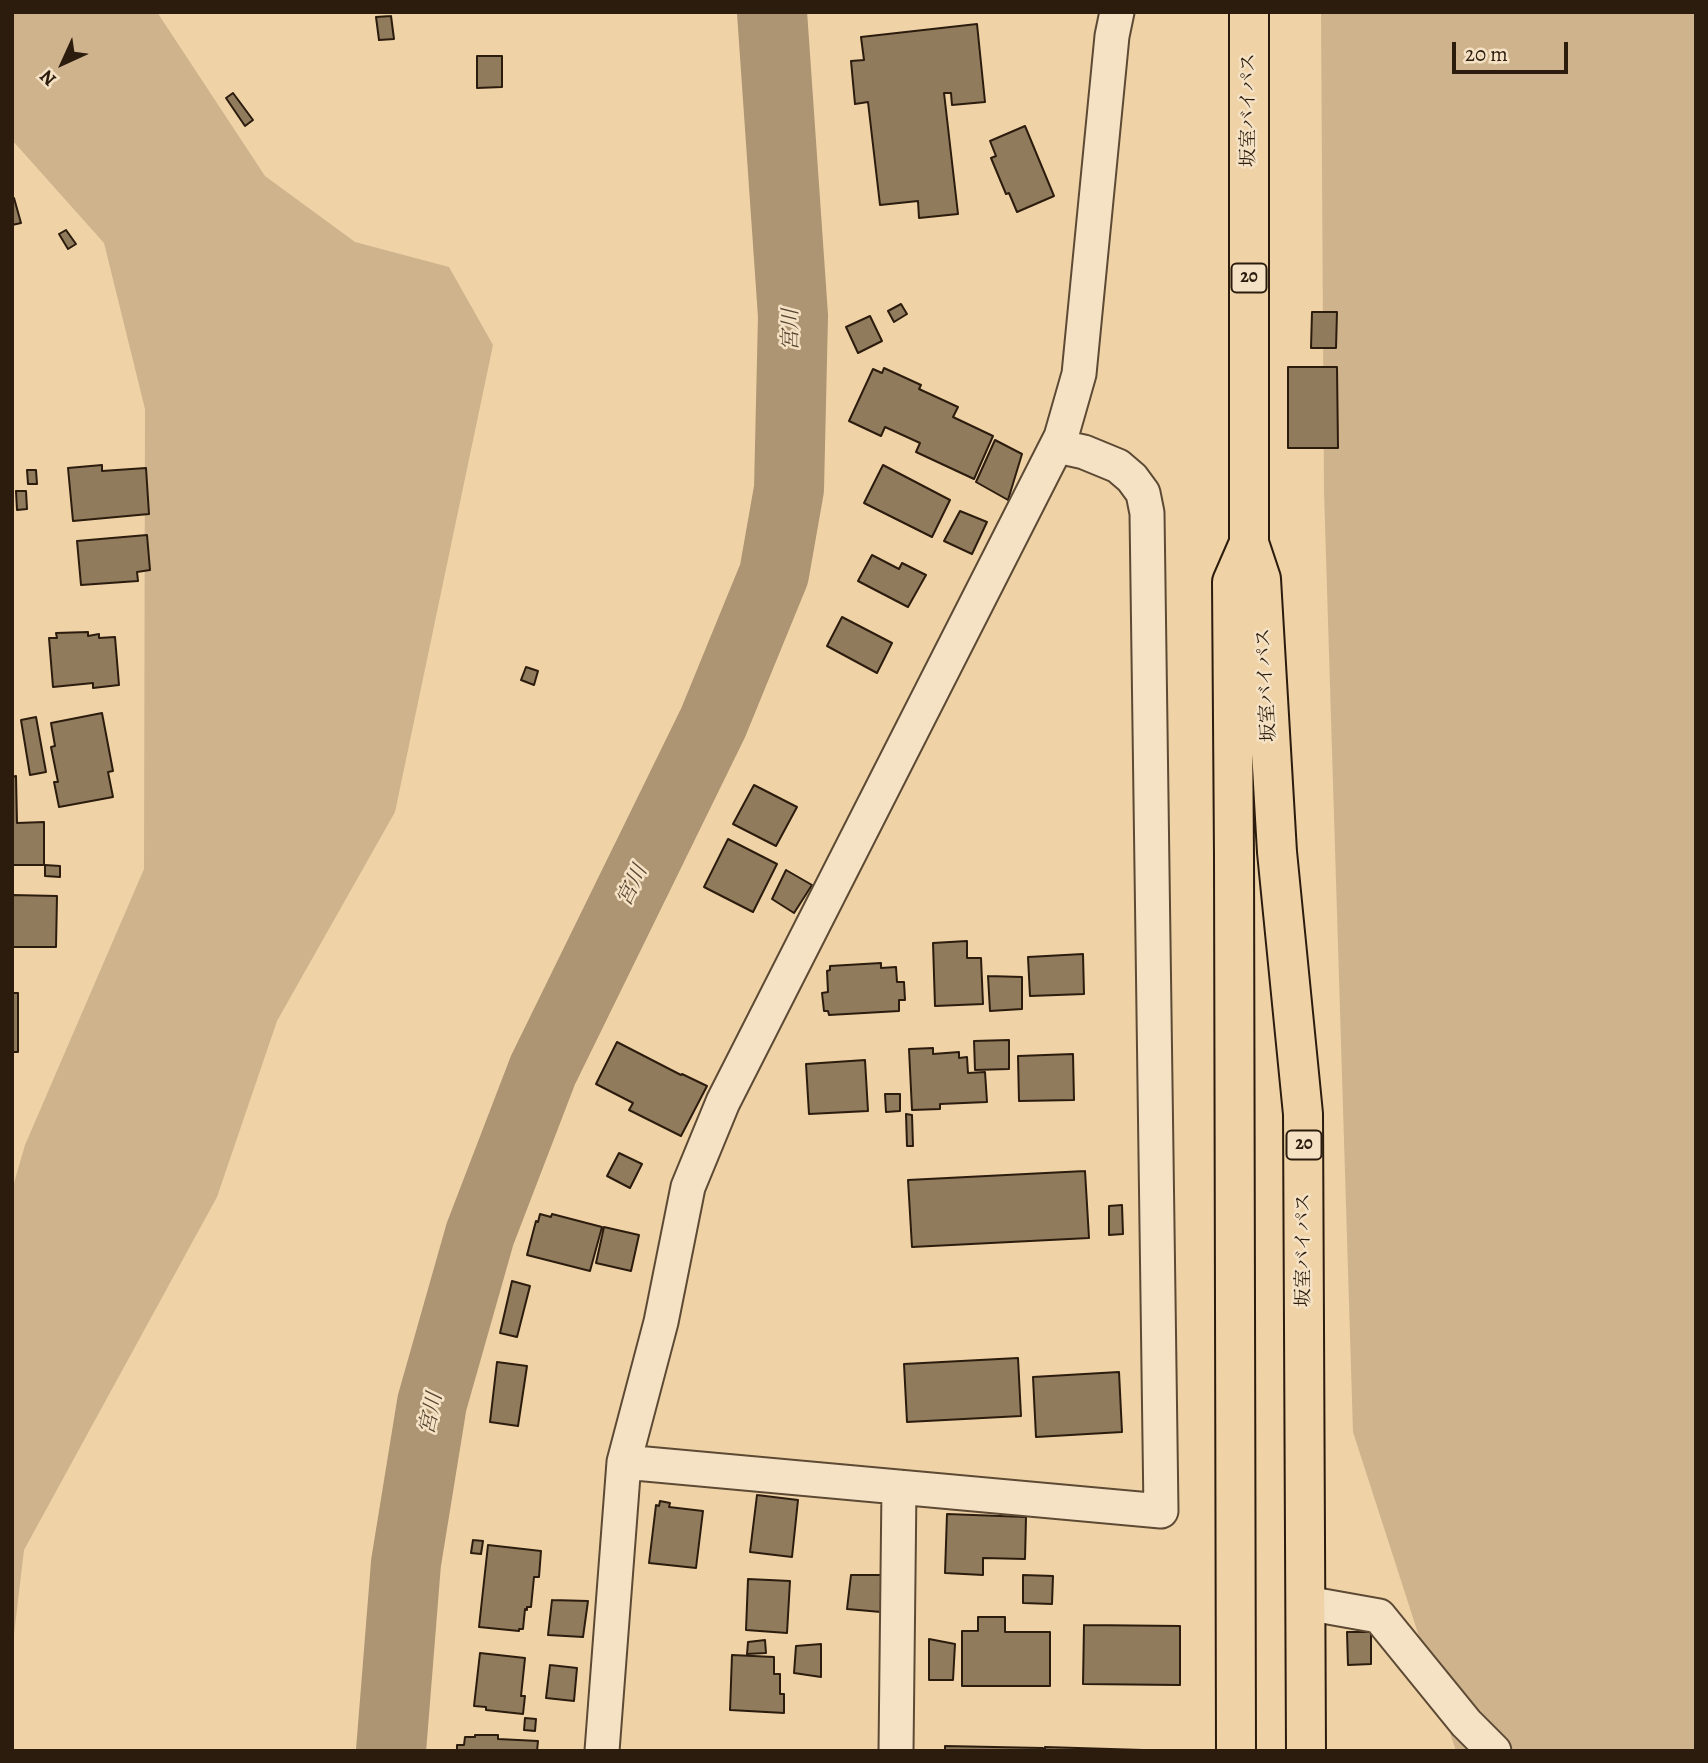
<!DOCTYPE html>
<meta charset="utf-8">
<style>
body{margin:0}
#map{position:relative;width:1708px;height:1763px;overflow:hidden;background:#efd2a6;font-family:Alegreya,serif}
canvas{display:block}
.frame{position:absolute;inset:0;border:14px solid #2c1c0e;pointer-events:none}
.north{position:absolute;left:28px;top:28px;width:70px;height:70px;-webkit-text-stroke:5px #f5e2c5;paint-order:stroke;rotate:225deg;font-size:19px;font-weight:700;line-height:28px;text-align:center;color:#2c1c0e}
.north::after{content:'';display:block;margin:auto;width:24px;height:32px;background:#2c1c0e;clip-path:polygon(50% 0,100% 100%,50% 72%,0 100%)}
.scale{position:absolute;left:1452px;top:42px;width:116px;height:32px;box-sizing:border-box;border:4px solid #2c1c0e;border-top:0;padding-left:9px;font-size:21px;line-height:24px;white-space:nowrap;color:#2c1c0e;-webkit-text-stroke:5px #f5e2c5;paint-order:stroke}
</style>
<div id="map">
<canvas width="1708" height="1763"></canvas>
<div class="frame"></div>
<div class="north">N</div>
<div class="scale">20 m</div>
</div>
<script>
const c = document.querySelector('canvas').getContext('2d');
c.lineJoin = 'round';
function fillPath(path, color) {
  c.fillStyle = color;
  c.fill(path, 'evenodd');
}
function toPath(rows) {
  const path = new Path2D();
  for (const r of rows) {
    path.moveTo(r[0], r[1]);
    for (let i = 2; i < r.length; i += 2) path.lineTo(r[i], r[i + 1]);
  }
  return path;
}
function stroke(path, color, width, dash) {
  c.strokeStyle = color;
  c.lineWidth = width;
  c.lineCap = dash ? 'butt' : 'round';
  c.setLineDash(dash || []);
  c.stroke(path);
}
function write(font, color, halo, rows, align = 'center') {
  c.font = font + ' Alegreya,"Noto Serif JP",serif';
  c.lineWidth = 5;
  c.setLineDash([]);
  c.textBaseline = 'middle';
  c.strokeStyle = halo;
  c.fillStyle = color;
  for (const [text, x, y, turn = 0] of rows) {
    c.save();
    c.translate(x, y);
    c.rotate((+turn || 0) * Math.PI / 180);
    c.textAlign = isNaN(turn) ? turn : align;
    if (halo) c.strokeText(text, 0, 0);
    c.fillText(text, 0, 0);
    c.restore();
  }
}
const green = toPath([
 [12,12,157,12,265,176,355,242,449,267,493,345,395,812,277,1021,217,1197,24,1550,12,1651,12,1190,25,1145,144,869,145,409,104,243,12,140],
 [1321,12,1696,12,1696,1751,1456,1751,1353,1432,1324,491]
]);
const river = toPath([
 [391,1751,406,1563,432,1403,480,1234,543,1070,713,723,774,574,789,489,793,316,772,12]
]);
const building = toPath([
 [391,16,394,39,379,40,376,17,391,16],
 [977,24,985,102,952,105,951,93,944,93,958,214,919,218,918,201,880,205,868,102,855,104,851,61,864,60,861,37,977,24],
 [477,56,502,56,502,87,477,88,477,56],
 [233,93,253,120,245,126,226,98,233,93],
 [1025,126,1054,196,1017,212,1009,193,1006,194,991,158,996,156,990,141,1025,126],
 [12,198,14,198,21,223,12,225,12,198],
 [66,230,76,244,68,249,59,234,66,230],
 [901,304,907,314,894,322,888,311,901,304],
 [1312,312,1337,312,1336,348,1311,348,1312,312],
 [870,316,882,341,858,353,846,327,870,316],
 [1288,367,1337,367,1338,448,1288,448,1288,367],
 [884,368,921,385,919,389,958,407,953,417,993,436,974,479,916,452,920,443,885,427,881,436,849,421,873,369,882,373,884,368],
 [995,440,1022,454,1008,500,976,482,995,440],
 [102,465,102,471,146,468,149,514,73,521,68,468,102,465],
 [883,465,950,500,932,537,864,503,883,465],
 [27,470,36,470,37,484,28,484,27,470],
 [16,491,26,491,27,509,17,510,16,491],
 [960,511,987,522,972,554,944,541,960,511],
 [147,535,150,570,137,572,138,581,81,585,77,541,147,535],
 [872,555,899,569,902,563,926,575,908,607,858,581,872,555],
 [842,617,892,643,877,673,827,646,842,617],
 [88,632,88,636,99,634,99,638,115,637,119,685,93,688,93,683,53,687,49,638,57,638,56,633,88,632],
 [526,667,538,671,534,685,521,680,526,667],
 [102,713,113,771,108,772,113,797,59,807,54,782,58,782,51,747,55,746,51,723,102,713],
 [36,717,46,772,30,775,21,720,36,717],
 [16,776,17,823,44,822,44,865,12,865,12,777,16,776],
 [754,785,797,807,776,846,733,824,754,785],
 [728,839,777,864,753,912,704,887,728,839],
 [45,865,60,866,60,877,45,876,45,865],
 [786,870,812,885,794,913,772,899,786,870],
 [12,895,57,896,56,947,12,947,12,895],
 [967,941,967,958,981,958,983,1004,935,1006,933,943,967,941],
 [1083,954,1084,994,1030,996,1028,957,1083,954],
 [881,963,881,968,896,967,897,982,904,982,905,1000,899,1000,899,1011,829,1015,828,1011,824,1011,822,993,828,992,827,971,830,970,830,966,881,963],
 [988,976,1022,977,1022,1009,990,1011,988,976],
 [12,993,18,993,18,1052,12,1052,12,993],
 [1009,1040,1009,1069,975,1070,974,1041,1009,1040],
 [617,1042,681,1075,682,1074,707,1086,681,1136,629,1110,633,1103,596,1084,617,1042],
 [933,1048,933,1054,959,1052,959,1058,967,1057,968,1073,985,1072,987,1102,940,1104,940,1109,912,1110,909,1049,933,1048],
 [1073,1054,1074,1100,1019,1101,1018,1056,1073,1054],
 [865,1060,868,1111,809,1114,806,1064,865,1060],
 [885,1094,900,1094,900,1111,886,1112,885,1094],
 [906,1114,912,1115,913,1146,907,1146,906,1114],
 [619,1153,642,1164,630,1188,607,1176,619,1153],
 [1085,1171,1089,1238,912,1247,908,1180,1085,1171],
 [1122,1205,1123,1234,1109,1235,1109,1206,1122,1205],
 [540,1214,551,1217,552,1214,602,1227,590,1271,527,1255,536,1221,538,1222,540,1214],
 [604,1227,639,1235,631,1271,596,1263,604,1227],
 [512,1281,530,1286,517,1337,500,1333,512,1281],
 [1018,1358,1021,1416,907,1422,904,1364,1018,1358],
 [497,1362,527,1366,518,1426,490,1422,497,1362],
 [1119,1372,1122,1432,1036,1437,1033,1377,1119,1372],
 [757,1495,798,1500,792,1557,750,1552,757,1495],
 [660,1501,670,1503,669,1507,703,1511,696,1568,649,1563,656,1505,659,1506,660,1501],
 [947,1514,1026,1517,1025,1559,983,1558,983,1575,945,1573,947,1514],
 [473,1540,483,1541,481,1554,471,1553,473,1540],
 [488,1545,541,1551,539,1577,534,1577,531,1607,527,1607,527,1610,525,1609,523,1629,519,1629,519,1631,479,1627,488,1545],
 [851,1575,884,1575,881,1612,847,1609,851,1575],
 [1023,1575,1053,1576,1052,1604,1023,1603,1023,1575],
 [748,1579,790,1581,787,1633,746,1630,748,1579],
 [552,1600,588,1601,583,1637,548,1635,552,1600],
 [978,1617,1005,1617,1005,1632,1050,1632,1050,1686,962,1686,962,1631,978,1631,978,1617],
 [1084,1625,1180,1626,1180,1685,1083,1684,1084,1625],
 [1347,1632,1371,1632,1371,1664,1348,1665,1347,1632],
 [929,1639,955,1644,953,1680,929,1680,929,1639],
 [765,1640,766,1653,747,1654,748,1642,765,1640],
 [821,1644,821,1677,794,1673,796,1646,821,1644],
 [480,1653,525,1658,521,1696,525,1696,523,1714,486,1710,486,1707,474,1706,480,1653],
 [732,1655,774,1657,774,1674,780,1674,780,1694,784,1694,784,1713,730,1710,732,1655],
 [550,1665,577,1668,574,1701,546,1698,550,1665],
 [525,1718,536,1719,535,1731,524,1730,525,1718],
 [475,1735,498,1735,498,1739,538,1741,537,1751,457,1751,457,1745,464,1745,465,1737,475,1737,475,1735],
 [945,1746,1043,1748,1043,1751,945,1751,945,1746],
 [1045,1747,1143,1750,1143,1751,1045,1751,1045,1747]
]);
const minor = toPath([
 [624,1462,1161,1511,1147,513,1143,493,1132,478,1118,466,1084,452,1057,446],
 [1306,1603,1379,1616,1466,1723,1494,1751],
 [602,1751,624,1462,661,1322,688,1187,723,1102,1061,437,1079,374,1112,36,1117,12],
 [896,1751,899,1487]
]);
const trunk = toPath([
 [1249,12,1249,543,1261,579,1277,852,1303,1114,1306,1751],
 [1236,1751,1234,857,1232,582,1249,543]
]);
const shields = [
 [1249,278,35],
 [1304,1145,35]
];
const shieldNames = [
 ["20",1249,278],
 ["20",1304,1145]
];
const streetNames = [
 ["坂室バイパス",1249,110,-90],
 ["坂室バイパス",1267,685,-93],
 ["坂室バイパス",1304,1250,-90]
];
const waterNames = [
 ["宮川",792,330,-90],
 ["宮川",633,886,-64],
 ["宮川",432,1414,-78]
];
fillPath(green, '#ceb38c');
stroke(river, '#ad9472', 70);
fillPath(building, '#917b5d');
stroke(building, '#2c1c0e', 2);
stroke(minor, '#5d4a34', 37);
stroke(trunk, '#2c1c0e', 42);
stroke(minor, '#f5e2c5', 33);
stroke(trunk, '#efd2a6', 38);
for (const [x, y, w] of shields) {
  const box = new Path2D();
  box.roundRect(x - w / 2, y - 14.5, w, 29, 5);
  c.fillStyle = '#f5e2c5';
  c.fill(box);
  stroke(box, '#2c1c0e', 2);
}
write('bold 18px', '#2c1c0e', null, shieldNames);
write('19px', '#2c1c0e', '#f5e2c5', streetNames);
write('italic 21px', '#594631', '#f5e2c5', waterNames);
</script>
